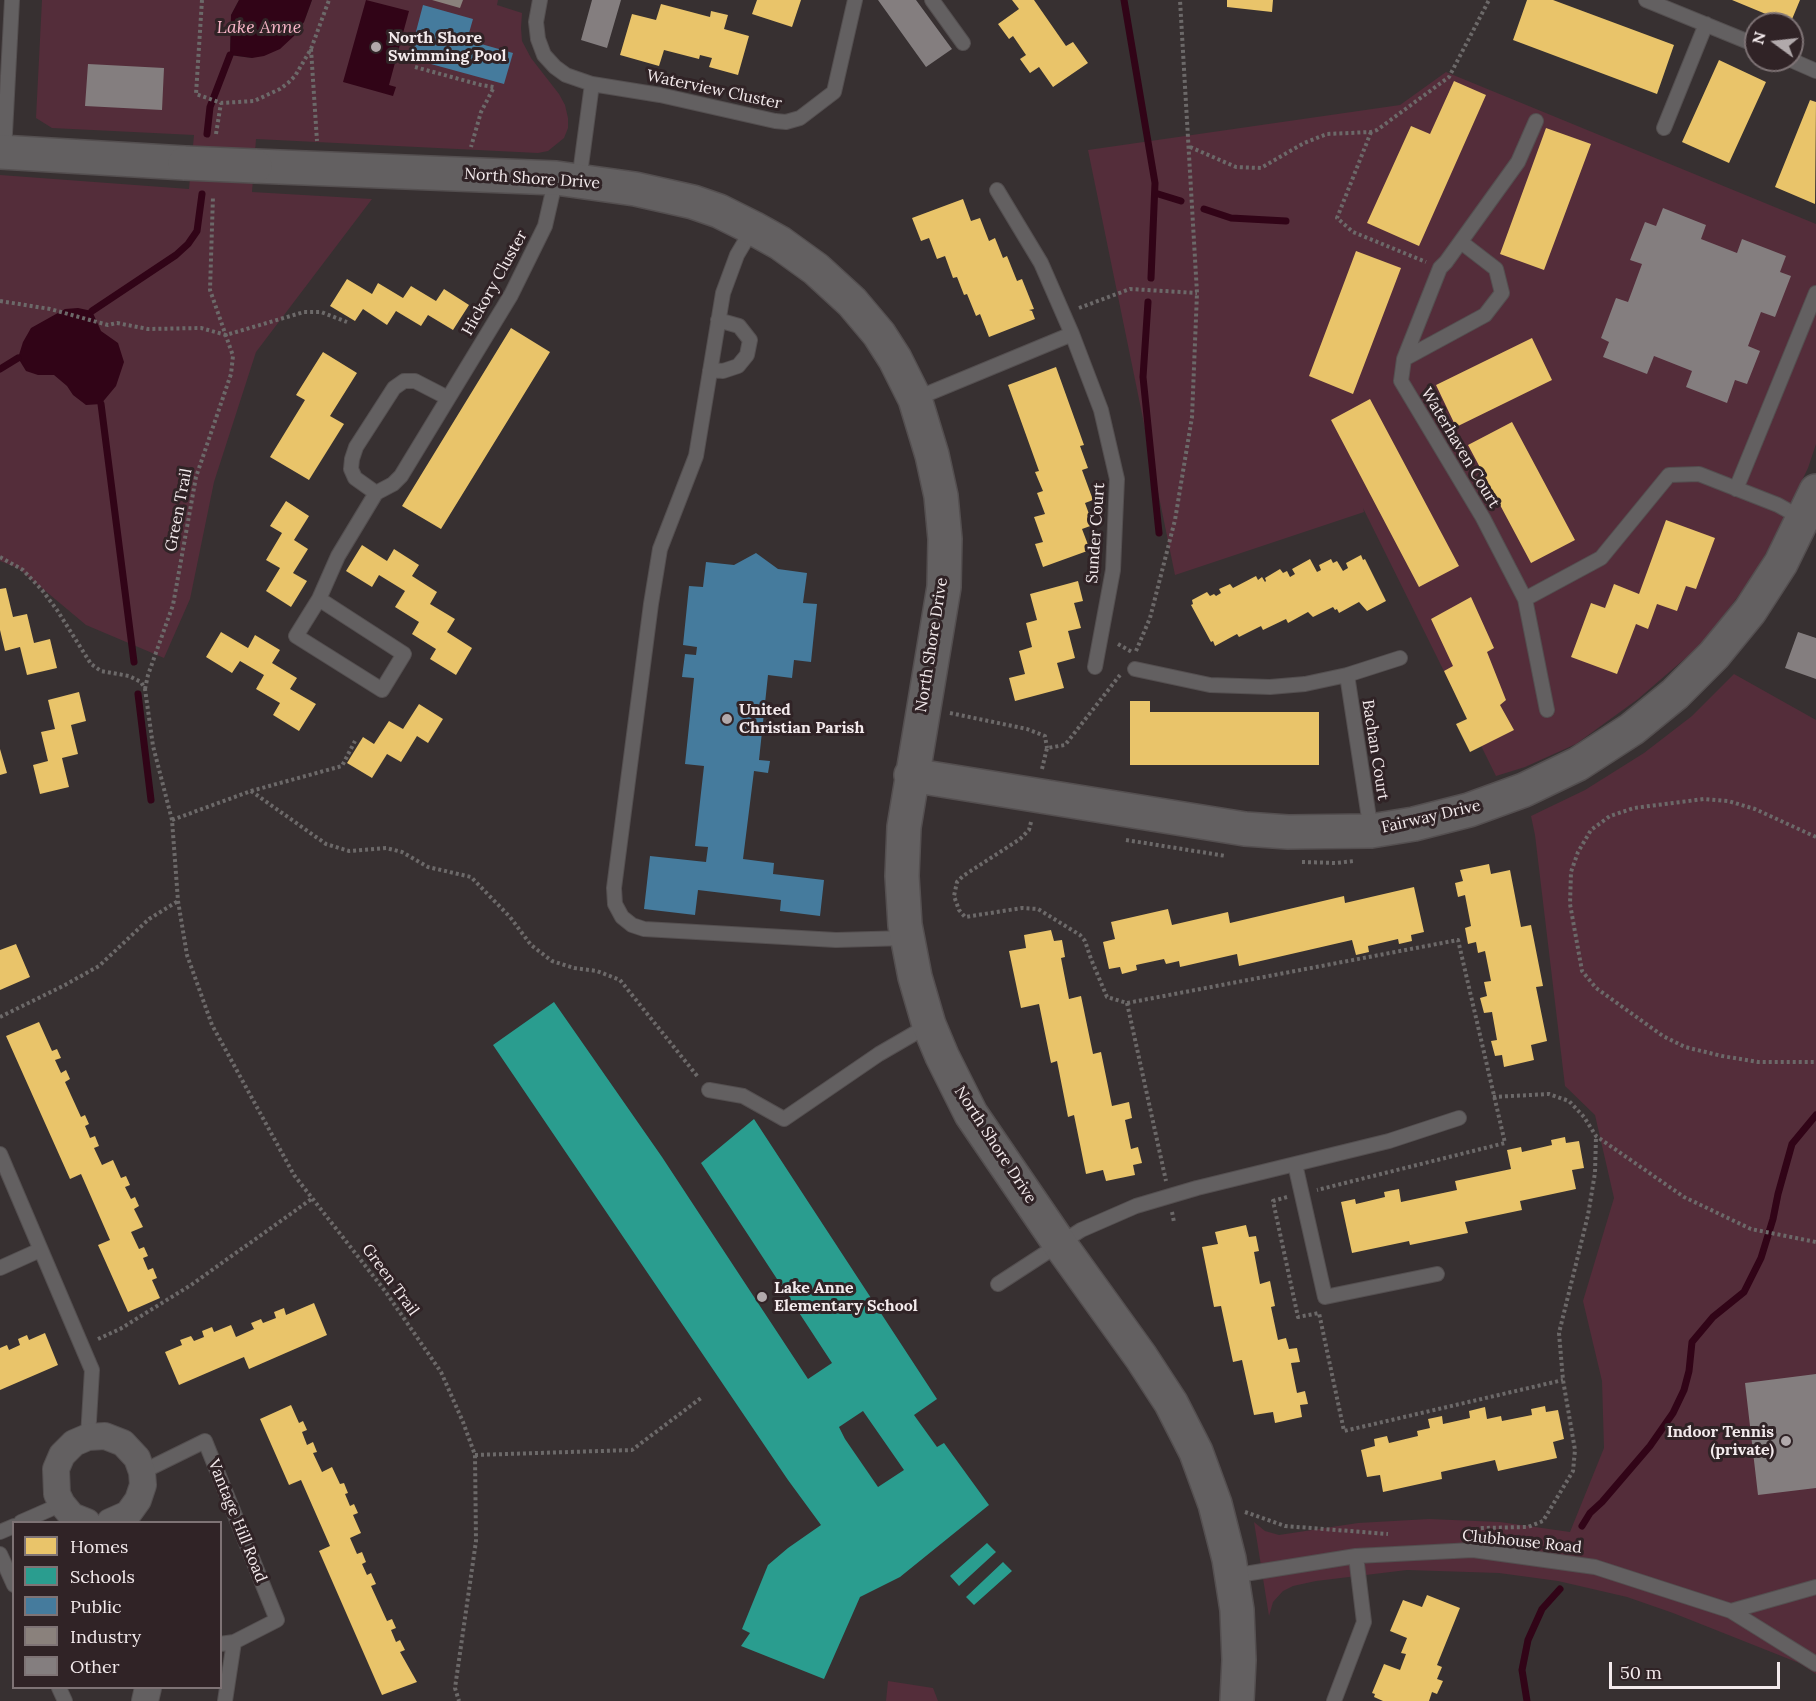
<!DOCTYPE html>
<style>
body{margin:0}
#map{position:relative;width:1816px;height:1701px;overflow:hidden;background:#373031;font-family:Lora,serif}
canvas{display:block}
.legend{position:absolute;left:12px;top:1521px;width:210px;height:168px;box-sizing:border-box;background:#302326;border:2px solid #7e7375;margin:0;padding:8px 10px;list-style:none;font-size:18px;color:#f3eaec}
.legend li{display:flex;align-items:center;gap:12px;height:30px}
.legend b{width:30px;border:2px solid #7e7375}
.north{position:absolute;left:1744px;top:12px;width:60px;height:60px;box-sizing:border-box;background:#302326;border:2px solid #7e7375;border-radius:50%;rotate:285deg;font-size:16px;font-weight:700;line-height:24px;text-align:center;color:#f3eaec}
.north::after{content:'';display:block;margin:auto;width:21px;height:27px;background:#b1a9ab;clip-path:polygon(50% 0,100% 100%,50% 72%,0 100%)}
.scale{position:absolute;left:1609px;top:1662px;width:171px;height:27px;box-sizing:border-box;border:3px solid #f3eaec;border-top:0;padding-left:8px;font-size:18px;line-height:21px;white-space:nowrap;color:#f3eaec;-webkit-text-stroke:4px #302326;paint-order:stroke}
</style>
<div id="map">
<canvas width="1816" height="1701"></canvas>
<ul class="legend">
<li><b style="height:16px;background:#e9c46a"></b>Homes</li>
<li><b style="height:16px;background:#2a9d8f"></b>Schools</li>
<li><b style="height:16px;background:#457b9d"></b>Public</li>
<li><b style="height:16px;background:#8a817c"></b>Industry</li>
<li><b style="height:16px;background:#847e7f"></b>Other</li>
</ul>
<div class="north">N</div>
<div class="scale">50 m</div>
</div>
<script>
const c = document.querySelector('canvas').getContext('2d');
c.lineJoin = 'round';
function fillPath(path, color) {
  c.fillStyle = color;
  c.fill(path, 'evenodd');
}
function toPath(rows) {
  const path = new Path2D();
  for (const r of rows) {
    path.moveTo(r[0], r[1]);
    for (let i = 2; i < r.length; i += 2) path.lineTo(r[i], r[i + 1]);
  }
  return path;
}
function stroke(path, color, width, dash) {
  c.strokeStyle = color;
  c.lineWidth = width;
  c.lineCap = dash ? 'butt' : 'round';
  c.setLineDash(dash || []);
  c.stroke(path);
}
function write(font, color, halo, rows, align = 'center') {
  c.font = font + ' Lora,serif';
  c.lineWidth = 6;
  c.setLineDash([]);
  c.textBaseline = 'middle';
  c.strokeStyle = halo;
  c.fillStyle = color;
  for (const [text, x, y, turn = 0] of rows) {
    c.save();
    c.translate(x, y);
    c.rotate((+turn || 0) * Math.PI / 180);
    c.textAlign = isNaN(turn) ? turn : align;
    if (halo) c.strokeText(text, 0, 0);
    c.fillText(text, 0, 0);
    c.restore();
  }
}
const green = toPath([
 [42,0,239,0,231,15,230,55,252,58,304,22,312,0,498,0,497,5,522,13,521,28,522,41,531,58,559,94,565,105,568,118,568,128,564,138,548,151,538,153,256,139,252,192,372,199,256,352,214,482,190,599,164,658,86,625,18,568,0,561,0,175,189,189,194,135,52,128,36,118],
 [1446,72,1816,224,1816,444,1808,468,1770,546,1751,579,1703,643,1638,699,1576,744,1525,767,1496,776,1363,508,1364,512,1175,575,1088,150,1400,105],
 [1734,674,1816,720,1816,1674,1799,1663,1673,1613,1627,1597,1558,1581,1499,1573,1407,1570,1316,1581,1293,1586,1283,1591,1273,1602,1269,1616,1254,1522,1265,1531,1279,1535,1358,1523,1429,1519,1500,1522,1570,1532,1604,1448,1602,1381,1583,1301,1614,1198,1595,1115,1565,1086,1535,835,1531,816,1585,790,1644,753,1692,716],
 [888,1681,933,1688,938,1701,886,1701]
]);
const water = toPath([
 [239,0,312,0,304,22,294,36,280,49,264,56,252,58,230,55,231,15],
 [366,0,409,11,389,85,396,87,393,96,343,82],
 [78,308,92,311,101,331,118,343,124,362,116,386,101,404,86,405,73,395,67,386,54,375,38,375,26,371,18,358,23,342,31,328,65,309]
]);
const homes = toPath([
 [757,0,801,0,792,27,752,14],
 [1012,0,1034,0,1066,46,1073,42,1088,63,1053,87,1039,67,1030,73,1020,59,1026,55,1013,36,1009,39,998,24,1019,9],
 [1227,0,1273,0,1272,12,1227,7],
 [1527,0,1553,0,1674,45,1657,94,1513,40],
 [1732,0,1800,0,1790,24],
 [661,4,710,17,711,11,728,15,724,29,749,36,738,75,709,67,712,58,700,55,699,59,664,50,659,66,620,55,632,14,656,20],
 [1719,60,1766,82,1729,163,1682,142],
 [1454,81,1486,95,1419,246,1367,223,1411,126,1430,134],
 [1810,100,1816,102,1815,204,1775,187],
 [1546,128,1591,144,1544,270,1500,254],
 [963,199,971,221,980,218,989,241,995,238,1003,258,1007,256,1017,281,1022,279,1034,309,1029,310,1032,311,1035,319,989,337,980,314,976,316,967,294,964,295,957,277,953,278,945,256,937,259,929,238,921,241,912,218],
 [1356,251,1401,268,1353,394,1309,376],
 [347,279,372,294,378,283,403,298,411,286,436,301,444,289,469,305,453,330,428,315,421,326,396,311,387,325,363,309,355,321,330,306],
 [511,328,550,352,441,529,402,506],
 [1532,338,1552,380,1456,427,1436,385],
 [323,352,357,373,330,416,344,424,309,480,270,457,305,400,296,395],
 [1056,367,1084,445,1080,446,1088,468,1082,470,1093,500,1085,503,1093,525,1082,529,1090,550,1043,567,1035,544,1043,542,1034,517,1045,514,1037,493,1043,491,1035,472,1039,471,1008,385],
 [1370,399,1459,566,1419,587,1331,420],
 [1512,422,1575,540,1531,563,1468,445],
 [286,501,309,516,294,540,308,549,293,573,307,581,291,607,266,591,280,568,266,560,282,533,270,526],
 [1666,520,1715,538,1696,589,1686,586,1677,611,1657,604,1648,629,1636,624,1617,674,1571,657,1591,603,1605,608,1614,584,1639,594],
 [362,545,387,561,394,549,419,565,412,576,437,592,430,604,455,619,447,632,472,648,456,675,430,659,436,649,412,634,419,622,395,607,405,591,379,575,372,587,346,571],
 [1361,555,1363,560,1365,559,1386,601,1367,611,1359,602,1339,613,1337,609,1335,610,1333,607,1313,617,1308,612,1288,623,1286,619,1263,630,1261,626,1239,637,1237,634,1215,646,1213,641,1211,642,1191,605,1193,604,1192,600,1207,592,1210,596,1214,594,1216,596,1221,593,1219,589,1230,584,1233,588,1256,576,1258,580,1262,577,1265,582,1266,581,1265,578,1280,569,1283,573,1287,571,1290,577,1295,574,1292,569,1310,559,1317,572,1321,570,1319,565,1331,559,1333,563,1337,561,1343,571,1348,568,1346,563],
 [1078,581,1083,601,1074,603,1081,628,1068,631,1075,658,1057,663,1064,688,1015,701,1009,678,1025,674,1019,651,1032,647,1026,623,1037,620,1030,594],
 [6,588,13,617,27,614,34,643,50,639,57,668,27,675,20,647,5,651,0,630,0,589],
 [1471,597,1494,648,1487,652,1506,700,1500,705,1514,730,1470,752,1456,724,1467,719,1444,671,1453,666,1431,619],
 [221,632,248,648,255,635,280,650,272,663,297,678,290,689,316,704,299,731,273,715,280,703,256,689,264,675,240,661,232,673,206,657],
 [79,692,86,721,71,725,78,754,62,758,69,787,40,794,33,765,48,761,41,732,55,729,48,700],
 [1130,701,1150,701,1150,712,1319,712,1319,765,1130,765],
 [419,704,443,719,428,743,417,736,401,762,387,754,372,778,347,763,363,737,374,744,389,721,403,729],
 [0,749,7,773,0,775],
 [1489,864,1491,874,1510,870,1521,927,1531,925,1543,986,1536,987,1547,1041,1531,1045,1534,1060,1504,1067,1502,1055,1495,1056,1491,1041,1497,1040,1492,1012,1484,1013,1480,998,1487,996,1484,982,1491,981,1485,951,1478,953,1476,942,1468,944,1465,928,1471,926,1465,895,1458,897,1455,883,1463,881,1460,870],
 [1414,887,1424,932,1411,935,1412,941,1399,944,1398,939,1368,946,1369,952,1356,955,1352,940,1239,966,1237,954,1180,967,1179,961,1166,964,1164,959,1136,965,1137,970,1122,974,1120,967,1109,969,1103,942,1115,939,1111,922,1168,909,1172,925,1228,912,1230,923,1344,896,1345,903],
 [1051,930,1054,941,1062,940,1065,957,1061,958,1069,999,1081,996,1093,1054,1101,1052,1112,1106,1129,1102,1132,1118,1125,1120,1131,1149,1138,1147,1142,1163,1133,1165,1135,1175,1106,1181,1103,1170,1086,1174,1074,1115,1068,1117,1057,1061,1051,1063,1039,1004,1021,1008,1009,951,1026,948,1024,935],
 [16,944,30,977,0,990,0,950],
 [39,1022,52,1051,57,1049,61,1058,55,1060,61,1073,66,1070,70,1079,65,1082,81,1117,85,1115,89,1124,85,1126,90,1138,95,1136,99,1146,94,1148,102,1165,113,1160,121,1178,126,1176,130,1185,125,1187,131,1199,135,1197,139,1206,134,1209,143,1227,131,1232,139,1249,144,1247,148,1256,143,1258,148,1270,153,1268,157,1278,152,1280,160,1298,128,1312,98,1245,110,1240,81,1174,70,1179,6,1036],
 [1565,1137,1566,1143,1579,1141,1584,1168,1572,1170,1576,1189,1520,1201,1522,1210,1465,1222,1468,1233,1410,1245,1409,1241,1352,1253,1341,1202,1355,1199,1356,1204,1385,1197,1384,1192,1399,1189,1401,1202,1457,1190,1455,1181,1511,1169,1507,1150,1521,1147,1522,1152,1552,1145,1551,1140],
 [1246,1225,1249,1237,1256,1236,1259,1251,1254,1252,1260,1284,1270,1281,1275,1306,1271,1307,1278,1340,1286,1338,1289,1349,1297,1348,1300,1362,1291,1363,1297,1393,1305,1391,1308,1404,1300,1405,1302,1417,1275,1423,1273,1412,1254,1415,1242,1360,1233,1362,1221,1306,1214,1307,1202,1247,1218,1244,1215,1232],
 [314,1303,327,1335,249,1369,244,1357,179,1385,165,1352,182,1345,180,1340,191,1336,194,1341,204,1337,202,1331,212,1327,214,1332,231,1325,236,1337,254,1329,251,1323,261,1319,263,1323,276,1318,274,1312,284,1308,286,1315],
 [45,1333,58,1365,0,1390,0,1348,7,1345,9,1350,20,1345,18,1339,27,1335,29,1340],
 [291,1405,299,1423,303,1421,307,1430,302,1432,307,1445,313,1442,317,1452,313,1453,322,1472,332,1467,340,1484,344,1483,348,1493,345,1494,350,1506,354,1504,358,1513,353,1515,361,1533,350,1538,357,1554,362,1552,366,1562,362,1564,367,1575,371,1573,376,1584,371,1586,387,1621,392,1619,396,1628,391,1630,396,1642,400,1640,405,1650,400,1652,417,1682,382,1695,319,1551,330,1546,301,1480,289,1485,260,1419],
 [1545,1406,1546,1412,1558,1410,1564,1439,1553,1442,1557,1458,1498,1471,1495,1460,1441,1472,1442,1479,1383,1492,1380,1475,1367,1477,1361,1450,1375,1446,1374,1439,1387,1436,1389,1443,1418,1436,1417,1431,1430,1428,1428,1419,1442,1416,1443,1424,1470,1418,1469,1411,1485,1407,1487,1419,1501,1416,1502,1421,1532,1415,1531,1409],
 [1427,1595,1460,1608,1437,1665,1442,1667,1437,1679,1443,1681,1437,1694,1432,1692,1429,1701,1383,1701,1374,1697,1375,1694,1372,1693,1384,1664,1400,1670,1406,1654,1401,1653,1407,1638,1390,1631,1403,1600,1422,1607]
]);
const schools = toPath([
 [554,1002,662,1157,808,1379,832,1363,701,1163,754,1119,937,1399,914,1415,937,1447,944,1443,989,1505,900,1577,860,1597,824,1679,741,1646,750,1633,742,1629,768,1565,788,1548,821,1525,788,1480,493,1045],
 [863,1411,904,1470,878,1487,845,1439,839,1427],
 [987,1543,996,1552,959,1586,950,1576],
 [1003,1562,1012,1571,974,1605,966,1597]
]);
const public = toPath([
 [423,5,473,19,467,40,513,53,504,84,409,58],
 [756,553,778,569,807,573,803,603,817,604,811,662,794,660,792,678,768,675,759,760,770,761,768,773,754,771,743,859,774,863,773,874,824,880,820,916,780,911,781,900,698,890,695,915,644,909,650,856,706,862,708,847,695,846,704,766,685,764,694,678,682,677,685,654,696,655,697,647,683,645,689,586,703,587,706,562,734,565]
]);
const industry = toPath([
 [432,0,463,0,460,8]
]);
const stream = toPath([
 [1124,0,1155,183,1151,278],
 [207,134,210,107,230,55],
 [1155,193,1181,201],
 [1204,209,1231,218,1286,221],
 [1148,302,1143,377,1159,533],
 [92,311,176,255,188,244,197,231,202,194],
 [0,369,18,358],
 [101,404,134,662],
 [138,694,151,800],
 [1582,1526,1590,1513,1602,1502,1650,1446,1673,1413,1684,1390,1689,1371,1692,1342,1713,1317,1744,1292,1761,1258,1773,1219,1778,1194,1792,1144,1816,1115],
 [1527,1701,1522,1670,1528,1640,1542,1609,1560,1589]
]);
const building = toPath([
 [592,0,621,0,607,48,581,40],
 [878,0,916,0,952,49,926,67],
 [88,64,164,68,162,110,85,106],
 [1663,208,1706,225,1701,239,1737,253,1742,239,1786,256,1780,272,1791,276,1775,317,1761,312,1748,346,1760,351,1747,384,1735,380,1727,403,1686,387,1692,371,1654,356,1647,374,1603,357,1609,342,1601,338,1616,298,1628,302,1642,264,1630,260,1645,222,1656,226],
 [1798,632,1816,638,1816,679,1785,668],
 [1816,1374,1816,1488,1758,1495,1745,1383]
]);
const path = toPath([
 [202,0,196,94,221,103,254,101,280,89,288,83,295,76,311,49,329,0],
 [311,49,317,141],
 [415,67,481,85,494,87,481,112,471,147],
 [1371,132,1337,218,1353,232,1426,262],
 [216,134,221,103],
 [1190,147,1236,167,1261,168,1304,143,1327,134,1371,132,1377,130,1449,77,1489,0],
 [0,301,50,309,108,325,117,323,148,329,201,328,226,335,304,312,321,312,347,322],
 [1079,308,1130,289,1197,293],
 [0,557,23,570,42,590,57,610,91,664,101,671,129,676,141,682,145,689,153,746,172,820,178,901,187,955,212,1025,294,1175,385,1291,441,1372,463,1422,475,1455,476,1541,455,1688,459,1701],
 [1118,644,1132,652],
 [1136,651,1150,618,1175,520,1192,417,1197,293,1180,0],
 [145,689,148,675,173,605,196,477,231,374,233,356,210,290,213,196],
 [950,713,1027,729,1045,736,1047,748],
 [1042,769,1047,748,1065,745,1120,675],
 [251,791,326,844,349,851,386,848,402,852,428,867,471,877,510,917,531,945,552,961,574,968,597,971,620,980,698,1077],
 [172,820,251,791,342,766,355,741],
 [1031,822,1029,830,1020,839,963,876,957,882,954,896,959,910,965,917,1022,908,1038,909,1080,935,1085,941,1091,959,1107,997,1127,1003,1458,940,1505,1143,1317,1190],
 [1816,837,1755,809,1728,801,1704,799,1634,808,1610,816,1591,830,1578,852,1571,872,1570,904,1582,971,1596,988,1663,1036,1685,1047,1722,1056,1758,1062,1816,1062],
 [1126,840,1226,856],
 [1302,862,1336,863,1354,861],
 [1127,1003,1166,1181],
 [0,1017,63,986,99,966,149,919,178,901],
 [1493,1097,1549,1094,1569,1101,1584,1117,1596,1136,1684,1197,1751,1229,1816,1242],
 [1287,1197,1273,1201,1298,1317,1319,1313,1344,1431,1563,1380],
 [1172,1212,1174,1222],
 [98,1339,120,1329,191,1285,313,1198],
 [475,1455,632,1450,701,1398],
 [1245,1512,1285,1526,1388,1534],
 [1469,1530,1482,1528,1528,1527,1543,1521,1573,1471,1575,1450,1563,1380,1559,1333,1588,1215,1595,1173,1596,1136]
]);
const service = toPath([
 [540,0,536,22,538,39,544,55,555,67,566,75,592,84,579,181],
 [932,0,963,43],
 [1646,0,1756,45],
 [1791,60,1816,71],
 [592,84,660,95,775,121,786,122,800,118,834,92,855,0],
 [1536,121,1518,162,1446,262,1440,268,1404,359,1401,381,1483,518,1525,599,1547,710],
 [1664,128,1706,24],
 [4,152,12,0],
 [997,190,1041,263,1072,334,1101,410,1117,479,1113,570,1095,667],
 [753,228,737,255,723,293,696,456,660,549,651,604,614,888,615,904,622,917,632,925,644,929,836,940,907,938],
 [1404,359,1485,315,1502,293,1496,269,1461,242],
 [710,370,723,371,738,366,747,355,750,340,739,326,718,320],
 [915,399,1072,334],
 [1736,489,1816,293],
 [376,493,355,478,351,469,352,459,356,447,394,388,404,381,415,381,448,398],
 [319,599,404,654,382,690,296,636,319,599,338,556,376,493,393,484,401,476,511,295,545,226,556,178],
 [1525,599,1601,558,1669,475,1699,474,1778,505,1803,519],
 [1135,669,1210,685,1270,687,1305,684,1347,675,1400,658],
 [1347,675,1371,831],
 [709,1090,743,1096,784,1119,879,1054,929,1025],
 [0,1154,92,1370,88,1437],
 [1295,1164,1325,1297,1437,1274],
 [0,1268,40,1250],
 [998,1284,1081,1230,1136,1206,1197,1188,1389,1141,1459,1118],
 [142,1472,205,1441,277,1620,234,1642,220,1644],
 [21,1522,62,1504],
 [0,1532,14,1526],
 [0,1554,14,1585],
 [1232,1576,1356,1556,1473,1550,1595,1567,1731,1611,1816,1664],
 [1731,1611,1816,1587],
 [59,1688,65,1701],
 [225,1701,234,1642],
 [1334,1701,1364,1622,1356,1556]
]);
const minor = toPath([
 [87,1522,72,1516,62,1504,57,1494,56,1469,62,1455,74,1443,88,1437,105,1436,123,1443,137,1458,142,1472,143,1485,138,1500,128,1514,110,1522],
 [145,1701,148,1688]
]);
const tertiary = toPath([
 [0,152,185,163],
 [255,166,556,178,635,189,693,202,719,211,753,228,780,243,816,269,852,302,879,334,895,359,915,399,932,455,941,496,945,539,944,587,904,827,902,876,905,925,915,977,929,1025,942,1056,971,1114,1059,1243,1141,1357,1171,1403,1196,1452,1215,1504,1229,1559,1237,1610,1239,1660,1237,1701],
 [911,775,1245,829,1288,832,1371,831,1414,824,1469,810,1524,790,1578,764,1632,729,1675,694,1714,655,1750,611,1781,563,1816,491]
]);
const tertiaryBridge = toPath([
 [185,163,255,166]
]);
const markers = [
 [376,47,6,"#b1a9ab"],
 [727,719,6,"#b1a9ab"],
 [762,1297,6,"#b1a9ab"],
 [1786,1441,6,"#b1a9ab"]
];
const poiNames = [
 ["North Shore",388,38],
 ["Swimming Pool",388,56],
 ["United",739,710],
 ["Christian Parish",739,728],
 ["Lake Anne",774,1288],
 ["Elementary School",774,1306],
 ["Indoor Tennis",1774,1432,"right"],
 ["(private)",1774,1450,"right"]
];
const streetNames = [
 ["Waterview Cluster",714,90,12],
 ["North Shore Drive",532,179,4],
 ["Hickory Cluster",495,283,-61],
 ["Waterhaven Court",1460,448,59],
 ["Green Trail",179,510,-79],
 ["Sunder Court",1096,533,-86],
 ["North Shore Drive",932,645,-81],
 ["Bachan Court",1375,750,81],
 ["Fairway Drive",1431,817,-13],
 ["North Shore Drive",995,1145,57],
 ["Green Trail",390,1280,54],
 ["Vantage Hill Road",237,1521,68],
 ["Clubhouse Road",1522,1542,6]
];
const waterNames = [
 ["Lake Anne",259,28]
];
fillPath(green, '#542d3a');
fillPath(water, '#310417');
fillPath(homes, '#e9c46a');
fillPath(schools, '#2a9d8f');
fillPath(public, '#457b9d');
fillPath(industry, '#8a817c');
stroke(stream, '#310417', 7);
fillPath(building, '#847e7f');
stroke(service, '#544f50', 16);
stroke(minor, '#544f50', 28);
stroke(tertiary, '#544f50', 36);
stroke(path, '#6c6969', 4, [3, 3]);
stroke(service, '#636061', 14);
stroke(minor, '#636061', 26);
stroke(tertiary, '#636061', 33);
stroke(tertiaryBridge, '#544f50', 36, []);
stroke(tertiaryBridge, '#636061', 33);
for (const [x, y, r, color] of markers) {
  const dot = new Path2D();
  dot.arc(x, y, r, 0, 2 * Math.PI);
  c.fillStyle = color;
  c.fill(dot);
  stroke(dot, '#302326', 2);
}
write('bold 16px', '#f3eaec', '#302326', poiNames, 'left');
write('16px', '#f3eaec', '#302326', streetNames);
write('italic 18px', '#f8b6c8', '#302326', waterNames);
</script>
